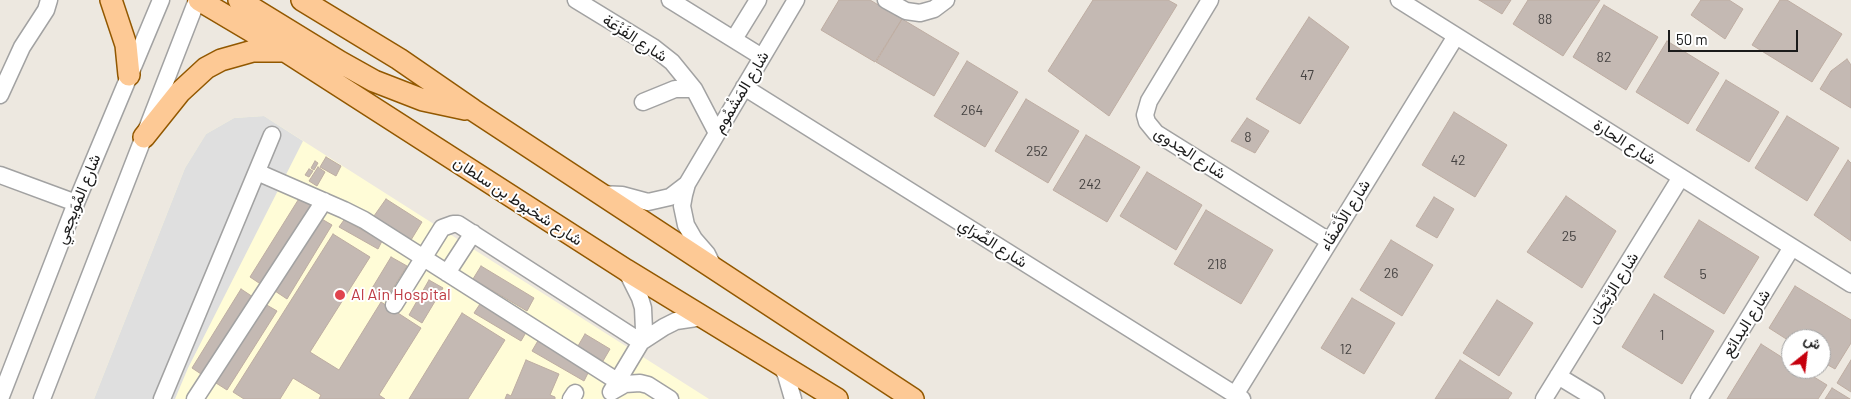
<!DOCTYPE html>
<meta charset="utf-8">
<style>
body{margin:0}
#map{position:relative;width:1851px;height:399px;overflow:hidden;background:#ede8e0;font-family:Barlow,Vazirmatn,sans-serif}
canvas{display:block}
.north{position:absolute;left:1781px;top:329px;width:50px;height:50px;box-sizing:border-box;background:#fff;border:1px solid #a4a4a4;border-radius:50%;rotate:29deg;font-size:14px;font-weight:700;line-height:20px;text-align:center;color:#1b1b1b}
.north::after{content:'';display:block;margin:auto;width:18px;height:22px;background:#c6000d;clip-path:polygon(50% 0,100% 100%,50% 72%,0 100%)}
.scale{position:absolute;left:1668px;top:30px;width:130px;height:22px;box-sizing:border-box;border:2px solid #1b1b1b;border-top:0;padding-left:6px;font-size:15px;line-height:18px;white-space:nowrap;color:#1b1b1b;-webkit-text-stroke:4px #fff;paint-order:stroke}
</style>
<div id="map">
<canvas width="1851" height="399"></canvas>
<div class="north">ش</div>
<div class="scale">50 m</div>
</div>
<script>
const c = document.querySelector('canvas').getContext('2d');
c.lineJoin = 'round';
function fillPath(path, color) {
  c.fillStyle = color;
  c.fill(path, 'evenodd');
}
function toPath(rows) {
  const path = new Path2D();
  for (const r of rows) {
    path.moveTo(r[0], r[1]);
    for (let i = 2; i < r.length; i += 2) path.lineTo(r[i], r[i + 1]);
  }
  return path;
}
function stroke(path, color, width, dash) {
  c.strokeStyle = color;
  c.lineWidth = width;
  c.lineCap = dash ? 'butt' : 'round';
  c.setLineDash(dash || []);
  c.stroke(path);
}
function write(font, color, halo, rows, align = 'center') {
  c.font = font + ' Barlow,Vazirmatn,sans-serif';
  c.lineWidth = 4;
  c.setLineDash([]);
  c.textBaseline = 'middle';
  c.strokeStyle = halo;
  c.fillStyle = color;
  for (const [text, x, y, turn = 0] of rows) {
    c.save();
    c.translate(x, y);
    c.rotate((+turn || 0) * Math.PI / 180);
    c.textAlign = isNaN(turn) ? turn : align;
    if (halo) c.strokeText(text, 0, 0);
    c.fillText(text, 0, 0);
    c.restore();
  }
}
const education = toPath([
 [264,116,709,399,94,399,185,168,206,134,234,118]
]);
const parking = toPath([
 [264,116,303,141,188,368,175,399,94,399,185,168,206,134,234,118]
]);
const building = toPath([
 [839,0,870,0,902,19,875,62,821,30,839,0],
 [1093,0,1168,0,1177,5,1109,116,1048,71,1093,0],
 [1479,0,1511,0,1502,14,1479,0],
 [1528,0,1600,0,1563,56,1513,24,1528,0],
 [1701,0,1729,0,1743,9,1725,39,1691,15,1701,0],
 [1780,0,1787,0,1842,34,1812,82,1752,45,1780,0],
 [1604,5,1658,37,1626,90,1573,57,1604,5],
 [1309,17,1349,47,1300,124,1256,99,1309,17],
 [902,19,959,53,934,96,876,62,902,19],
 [1667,41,1719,73,1688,124,1636,92,1667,41],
 [1847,59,1851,65,1851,108,1820,89,1831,71,1847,59],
 [967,61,1018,92,985,147,934,116,967,61],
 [1726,80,1779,112,1749,162,1696,130,1726,80],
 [1026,99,1079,131,1048,183,995,151,1026,99],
 [1454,112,1507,145,1475,197,1422,165,1454,112],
 [1787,116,1839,148,1807,201,1755,168,1787,116],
 [1247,118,1269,131,1255,153,1231,141,1247,118],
 [1086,135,1140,167,1107,222,1053,190,1086,135],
 [326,157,341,166,336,176,320,167,326,157],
 [1848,160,1851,163,1851,241,1814,215,1848,160],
 [315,161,318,163,314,170,311,168,315,161],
 [318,167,325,172,317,186,309,181,318,167],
 [309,169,313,171,309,177,305,175,309,169],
 [1147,172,1202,205,1176,250,1120,216,1147,172],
 [1566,196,1616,231,1582,288,1527,252,1566,196],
 [300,197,312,205,262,285,250,277,300,197],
 [1434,197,1454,209,1437,238,1416,226,1434,197],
 [386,199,422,222,411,240,374,216,386,199],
 [1206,210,1273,250,1241,304,1174,264,1206,210],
 [320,218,332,225,287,299,275,291,320,218],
 [344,220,382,241,378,249,339,227,344,220],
 [1699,220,1759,257,1724,314,1664,277,1699,220],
 [333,234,370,257,310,352,339,370,381,302,421,328,379,395,385,399,319,399,321,395,293,378,280,399,244,399,233,392,333,234],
 [1391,240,1433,265,1402,316,1360,290,1391,240],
 [391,257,407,266,386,299,371,290,391,257],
 [481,266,534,298,527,311,473,279,481,266],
 [429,280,443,288,422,323,409,315,429,280],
 [1795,286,1851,320,1851,343,1835,369,1821,361,1821,339,1791,339,1791,342,1769,328,1795,286],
 [241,289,253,297,204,376,192,368,241,289],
 [1654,294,1714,331,1682,384,1622,347,1654,294],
 [1352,298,1395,323,1364,374,1321,348,1352,298],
 [1497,300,1533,323,1499,376,1463,353,1497,300],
 [482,301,528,329,521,341,474,313,482,301],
 [265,304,277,311,227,390,216,383,265,304],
 [462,313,505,340,468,399,409,399,462,313],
 [585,334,610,349,603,361,578,346,585,334],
 [539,339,590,369,584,381,532,351,539,339],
 [1761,344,1791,363,1791,369,1801,369,1827,385,1818,399,1727,399,1761,344],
 [526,360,559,374,550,395,555,397,555,399,505,399,507,394,511,396,526,360],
 [1460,360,1512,393,1508,399,1435,399,1460,360],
 [1851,360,1851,392,1837,383,1851,360],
 [1832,388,1850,399,1825,399,1832,388]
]);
const minor = toPath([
 [576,0,653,47,672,62,694,89,717,133],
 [670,0,762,57],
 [886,0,906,11,920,13,934,9,946,0],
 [1210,0,1149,101,1145,115,1147,122,1156,133,1329,241],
 [1399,0,1851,284],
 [734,39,758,0],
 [744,87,1242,399],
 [0,95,22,47,46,10,49,0],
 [643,102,675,89,694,89],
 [257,172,344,210,364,220,617,381],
 [0,175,76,203],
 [600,194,622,195,648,202,670,197,687,184],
 [713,266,707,254,694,239,686,225,682,206,684,195,687,184,796,0],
 [447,273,473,233],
 [394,305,442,228,453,224,458,224,641,342],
 [641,342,664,327,676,321,703,317],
 [780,363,786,375,793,399],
 [1558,376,1596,399],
 [611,392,641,342,644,330,643,308,640,298,626,270],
 [611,392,625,384,640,383,648,385,670,399],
 [1235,395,1456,36],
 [0,399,76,203,161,0],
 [42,399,197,0],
 [162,399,272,135],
 [195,399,324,201],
 [571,399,575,393],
 [1544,399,1681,177],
 [1699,399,1792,247]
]);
const major = toPath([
 [111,0,126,45,129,75],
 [199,0,285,51,626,270,837,399],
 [239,0,340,62,374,81,423,100,465,109],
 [302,0,399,59,473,110,913,399],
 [144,137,180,92,206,68,221,60,253,51,285,51]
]);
const markers = [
 [340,295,6,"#e0444e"]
];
const numberNames = [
 ["88",1545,19],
 ["82",1604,57],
 ["47",1307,75],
 ["264",972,110],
 ["8",1248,137],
 ["252",1037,151],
 ["42",1458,160],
 ["242",1090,184],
 ["25",1569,236],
 ["218",1217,264],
 ["26",1391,273],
 ["5",1703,274],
 ["1",1662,335],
 ["12",1346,349]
];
const streetNames = [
 ["شارع الفَزْعَة",635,38,33],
 ["شارع المَشْمُوم",741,92,-59],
 ["شارع الحارة",1625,142,32],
 ["شارع الجدوى",1190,153,33],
 ["شارع المُوَيجعِي",78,199,-68],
 ["شارع شخبوط بن سلطان",518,201,33],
 ["شارع الأَصْفَاء",1345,215,-58],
 ["شارع الصِّرَاي",993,243,32],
 ["شارع الرَّيْحَان",1613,288,-58],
 ["شارع البدائع",1746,323,-58]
];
const healthNames = [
 ["Al Ain Hospital",351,295]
];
fillPath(education, '#fffcd7');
fillPath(parking, '#dfdfdf');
fillPath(building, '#c4b9b3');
stroke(building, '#beada2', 1);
stroke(minor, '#a2a2a2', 19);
stroke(major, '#925800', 24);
stroke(minor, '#fff', 16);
stroke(major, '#fdc995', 21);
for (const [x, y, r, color] of markers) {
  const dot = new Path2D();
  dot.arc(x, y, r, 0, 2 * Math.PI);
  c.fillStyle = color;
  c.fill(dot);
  stroke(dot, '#fff', 2);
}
write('14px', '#454241', null, numberNames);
write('16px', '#1b1b1b', '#fff', streetNames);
write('16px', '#be3a42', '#fff', healthNames, 'left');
</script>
